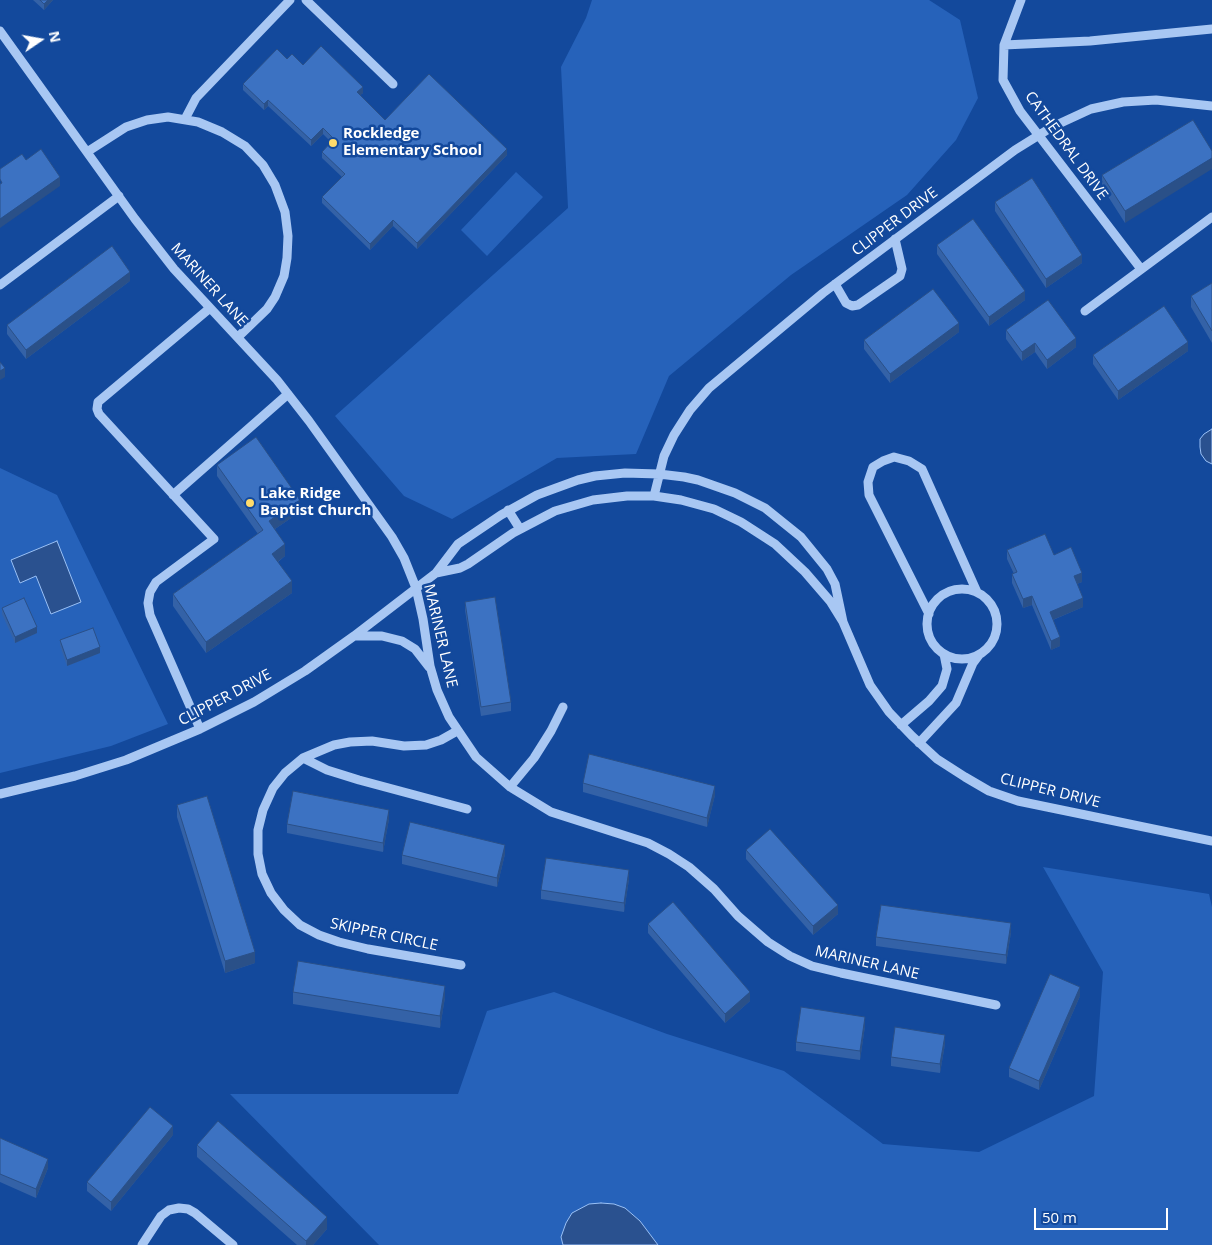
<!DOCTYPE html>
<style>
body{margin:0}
#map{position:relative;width:1212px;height:1245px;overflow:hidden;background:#13499c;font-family:"Open Sans",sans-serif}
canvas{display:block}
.north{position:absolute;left:15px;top:15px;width:50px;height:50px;-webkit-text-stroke:4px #13499c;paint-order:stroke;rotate:78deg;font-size:14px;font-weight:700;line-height:20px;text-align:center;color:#fff}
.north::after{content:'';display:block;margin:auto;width:18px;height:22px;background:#fff;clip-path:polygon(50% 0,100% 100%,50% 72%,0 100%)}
.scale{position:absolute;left:1034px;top:1208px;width:134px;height:22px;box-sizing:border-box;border:2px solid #fff;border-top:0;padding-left:6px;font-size:15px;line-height:18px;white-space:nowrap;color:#fff;-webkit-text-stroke:4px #13499c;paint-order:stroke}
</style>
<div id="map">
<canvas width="1212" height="1245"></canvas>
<div class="north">N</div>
<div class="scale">50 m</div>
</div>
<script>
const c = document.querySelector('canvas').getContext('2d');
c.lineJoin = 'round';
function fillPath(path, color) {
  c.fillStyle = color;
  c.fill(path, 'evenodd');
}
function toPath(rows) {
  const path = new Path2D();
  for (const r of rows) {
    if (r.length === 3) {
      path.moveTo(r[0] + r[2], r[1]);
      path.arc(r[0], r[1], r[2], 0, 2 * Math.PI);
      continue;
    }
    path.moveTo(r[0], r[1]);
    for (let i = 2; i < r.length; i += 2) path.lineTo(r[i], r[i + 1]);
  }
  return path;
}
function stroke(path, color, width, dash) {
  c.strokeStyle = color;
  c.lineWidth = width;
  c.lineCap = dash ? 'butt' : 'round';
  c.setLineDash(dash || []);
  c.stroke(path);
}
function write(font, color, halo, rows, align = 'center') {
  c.font = font + ' "Open Sans",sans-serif';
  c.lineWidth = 5;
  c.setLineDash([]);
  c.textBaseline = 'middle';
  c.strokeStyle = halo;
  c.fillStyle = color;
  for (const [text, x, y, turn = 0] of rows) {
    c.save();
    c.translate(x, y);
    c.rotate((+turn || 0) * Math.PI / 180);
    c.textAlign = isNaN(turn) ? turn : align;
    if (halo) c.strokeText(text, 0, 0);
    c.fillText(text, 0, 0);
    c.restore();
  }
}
const green = toPath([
 [592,0,929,0,960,20,978,98,956,140,907,195,791,275,669,376,636,454,557,458,452,519,404,496,335,416,568,208,561,67,586,18],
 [516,172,543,197,487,256,461,230],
 [0,468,57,495,168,724,111,746,0,773],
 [1043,867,1209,894,1212,907,1212,1245,658,1245,640,1221,561,1236,563,1245,379,1245,230,1094,458,1094,487,1011,554,992,667,1034,784,1071,883,1144,979,1152,1094,1096,1103,972]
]);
const water = toPath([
 [1212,429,1212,464,1206,461,1201,454,1200,447,1200,439,1204,434,1212,429],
 [57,541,81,602,51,614,36,576,20,583,11,560,57,541],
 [601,1203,614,1204,625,1208,640,1221,658,1245,563,1245,561,1237,566,1223,572,1213,589,1204,601,1203]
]);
const minor = toPath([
 [306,0,393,84],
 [1021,0,1004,45,1003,80,1020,111,1141,269],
 [0,31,135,219,174,269,277,380,309,421,392,537,404,558,416,588,423,619,430,666,437,690,449,717,476,757,510,787,551,812,648,843,669,854,689,867,714,889,738,916,768,942,790,956,812,966,841,973,996,1005],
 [1004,45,1090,41,1212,29],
 [185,119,196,98,290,0],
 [87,152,126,127,147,120,168,117,198,122,222,132,245,146,263,165,275,185,285,212,288,236,287,258,284,276,275,297,267,309,238,337],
 [835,284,846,303,852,306,858,305,900,276,902,269,895,239],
 [0,285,119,196],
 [1085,311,1212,217],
 [173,495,288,394],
 [654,496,664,456,674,435,690,410,709,388,823,293,1015,150,1052,127,1091,109,1123,102,1156,100,1212,106],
 [508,510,520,529],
 [436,573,460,568,468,564,513,533,555,511,593,500,627,496,654,496,681,500,714,509,741,522,775,544,805,572,830,601,843,622,870,685,889,712,912,736,937,759,965,777,989,791,1018,801,1212,841],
 [962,624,35],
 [929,614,869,495,868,482,873,467,883,461,894,457,909,461,922,469,977,592],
 [354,636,382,636,402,641,415,649,429,667],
 [901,725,929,701,942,686,947,669,944,654],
 [200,729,150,615,148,603,150,592,156,582,214,539,99,414,97,409,98,402,210,308],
 [457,731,441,740,426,745,404,746,372,741,350,742,334,745,303,758,285,773,273,788,263,810,258,830,258,854,262,874,271,893,284,910,300,925,319,935,339,942,368,949,461,965],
 [919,743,956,703,973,663,979,655],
 [303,758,327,770,359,780,467,809],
 [510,787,534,758,551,731,563,707],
 [0,794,75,776,126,760,200,729,254,702,305,671,354,636,436,573,458,544,501,515,537,495,578,480,595,476,625,473,659,474,684,477,698,480,735,493,765,508,801,537,827,569,835,584,843,622],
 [142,1245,161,1216,169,1210,179,1208,188,1209,195,1213,233,1245]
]);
const wall = toPath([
 [33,0,53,0,44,10],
 [303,65,363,93,360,95,385,120,507,155,417,249,393,226,370,250,322,203,322,197,342,177,322,158,322,152,331,142,323,134,311,146,268,106,264,110,243,90,243,84],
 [1193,120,1125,223,1102,187,1102,175],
 [995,202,1082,263,1046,288,995,211],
 [937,245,1025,300,989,326,937,254],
 [130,281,26,359,7,334,7,325],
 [1212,283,1212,343,1191,307,1191,296],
 [1006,330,1076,347,1047,369,1035,352,1022,361,1006,339],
 [959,332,890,383,864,349,864,340],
 [1188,351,1118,400,1093,364,1093,355],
 [217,465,300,512,275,529,285,556,278,562,292,593,206,653,173,606,173,594,258,534,217,476],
 [1007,550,1054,555,1082,582,1077,584,1083,607,1053,620,1060,646,1051,650,1032,605,1023,608,1012,583,1012,574,1014,574,1007,559],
 [465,602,511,702,511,711,481,716,465,610],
 [2,608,37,633,15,643,2,614],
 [60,640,100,653,67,666,60,646],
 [583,783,715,795,707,827,583,792],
 [177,805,255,963,225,973,177,817],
 [389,819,383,852,287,833,287,824],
 [746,850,838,914,813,935,746,859],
 [505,854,497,887,402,864,402,855],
 [629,879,624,912,541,899,541,890],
 [648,924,750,1001,725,1023,648,933],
 [1011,932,1006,964,876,946,876,937],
 [293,992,445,997,440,1028,293,1004],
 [1080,996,1039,1090,1009,1077,1009,1068],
 [865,1026,860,1060,796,1051,796,1042],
 [945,1044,940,1073,891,1066,891,1057],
 [173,1135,111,1211,87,1191,87,1182],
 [0,1138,48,1168,36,1198,0,1182],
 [197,1145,327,1229,313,1245,297,1245,197,1157]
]);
const shadedWall = toPath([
 [48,0,53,0,44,10,44,4],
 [363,87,363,93,357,98,357,92],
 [268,100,268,106,264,110,264,104],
 [323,128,323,134,311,146,311,140],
 [507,149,507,155,417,249,417,243],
 [1212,158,1212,169,1125,223,1125,211],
 [60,177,60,186,0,228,0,219],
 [393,220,393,226,370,250,370,244],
 [1082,255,1082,263,1046,288,1046,279],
 [130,272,130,281,26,359,26,350],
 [1025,291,1025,300,989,326,989,317],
 [959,323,959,332,890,383,890,374],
 [1076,338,1076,347,1047,369,1047,360],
 [1188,342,1188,351,1118,400,1118,391],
 [1035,343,1035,352,1022,361,1022,352],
 [5,368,5,377,0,380,0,371],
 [300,500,300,512,269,533,269,521],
 [285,544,285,556,272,566,272,554],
 [1082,573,1082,582,1074,585,1074,576],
 [292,581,292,593,206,653,206,642],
 [1032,596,1032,605,1023,608,1023,599],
 [1083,598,1083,607,1050,621,1050,612],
 [37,627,37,633,15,643,15,637],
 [1060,637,1060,646,1051,650,1051,641],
 [100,647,100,653,67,666,67,660],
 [715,786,715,795,707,827,707,818],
 [389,810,389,819,383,852,383,843],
 [505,845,505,854,497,887,497,878],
 [629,870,629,879,624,912,624,903],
 [838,905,838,914,813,935,813,926],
 [1011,923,1011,932,1006,964,1006,955],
 [255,952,255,963,225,973,225,961],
 [445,986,445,997,440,1028,440,1016],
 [1080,987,1080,996,1039,1090,1039,1081],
 [750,992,750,1001,725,1023,725,1014],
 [865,1017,865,1026,860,1060,860,1051],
 [945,1035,945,1044,940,1073,940,1064],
 [173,1126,173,1135,111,1211,111,1202],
 [48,1159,48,1168,36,1198,36,1189],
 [327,1217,327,1229,313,1245,306,1245,306,1241]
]);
const building = toPath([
 [40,0,48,0,44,4,40,0],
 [321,46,363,87,357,92,385,120,429,74,507,149,417,243,393,220,370,244,322,197,345,174,322,152,334,139,323,128,311,140,268,100,264,104,243,84,277,49,287,59,292,54,303,65,321,46],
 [1193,120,1212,151,1212,158,1125,211,1102,175,1193,120],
 [41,149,60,177,0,219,0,184,2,183,0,179,0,169,22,154,26,160,41,149],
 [1032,178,1082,255,1046,279,995,202,1032,178],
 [973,219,1025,291,989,317,937,245,973,219],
 [112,246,130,272,26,350,7,325,112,246],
 [1212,283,1212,331,1191,296,1212,283],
 [933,289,959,323,890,374,864,340,933,289],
 [1048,300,1076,338,1047,360,1035,343,1022,352,1006,330,1048,300],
 [1164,306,1188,342,1118,391,1093,355,1164,306],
 [0,362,5,368,0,371,0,362],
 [256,437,300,500,269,521,285,544,272,554,292,581,206,642,173,594,263,530,217,465,256,437],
 [1045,534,1054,555,1071,547,1082,573,1074,576,1083,598,1050,612,1060,637,1051,641,1032,596,1023,599,1012,574,1017,572,1007,550,1045,534],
 [495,597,511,702,481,707,465,602,495,597],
 [24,598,37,627,15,637,2,608,24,598],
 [93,628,100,647,67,660,60,640,93,628],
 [589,754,715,786,707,818,583,783,589,754],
 [293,791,389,810,383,843,287,824,293,791],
 [207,796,255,952,225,961,177,805,207,796],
 [410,822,505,845,497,878,402,855,410,822],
 [770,829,838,905,813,926,746,850,770,829],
 [546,858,629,870,624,903,541,890,546,858],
 [673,902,750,992,725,1014,648,924,673,902],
 [881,905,1011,923,1006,955,876,937,881,905],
 [298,961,445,986,440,1016,293,992,298,961],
 [1050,974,1080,987,1039,1081,1009,1068,1050,974],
 [801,1007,865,1017,860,1051,796,1042,801,1007],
 [895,1027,945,1035,940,1064,891,1057,895,1027],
 [150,1107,173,1126,111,1202,87,1182,150,1107],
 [218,1121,327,1217,306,1241,197,1145,218,1121],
 [0,1138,48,1159,36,1189,0,1174,0,1138]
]);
const markers = [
 [333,143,5,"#ffdb6b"],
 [250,503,5,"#ffdb6b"]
];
const poiNames = [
 ["Rockledge",343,134],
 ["Elementary School",343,151],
 ["Lake Ridge",260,494],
 ["Baptist Church",260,511]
];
const streetNames = [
 ["CATHEDRAL DRIVE",1066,146,54],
 ["CLIPPER DRIVE",895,222,-37],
 ["MARINER LANE",209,285,48],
 ["MARINER LANE",440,636,77],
 ["CLIPPER DRIVE",225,698,-28],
 ["CLIPPER DRIVE",1050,791,14],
 ["SKIPPER CIRCLE",384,935,12],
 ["MARINER LANE",867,963,13]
];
fillPath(green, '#2662ba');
fillPath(water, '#2a518f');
stroke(water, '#9ac1f6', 1);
stroke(minor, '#a8c7f3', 9);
fillPath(wall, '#3462a7');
fillPath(shadedWall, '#2a5088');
fillPath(building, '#3c72c2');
stroke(building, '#2a5088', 1);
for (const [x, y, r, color] of markers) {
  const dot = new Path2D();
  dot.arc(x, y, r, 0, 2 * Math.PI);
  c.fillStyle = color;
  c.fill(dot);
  stroke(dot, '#13499c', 2);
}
write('bold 15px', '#fff', '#13499c', poiNames, 'left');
write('15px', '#fff', '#13499c', streetNames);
</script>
